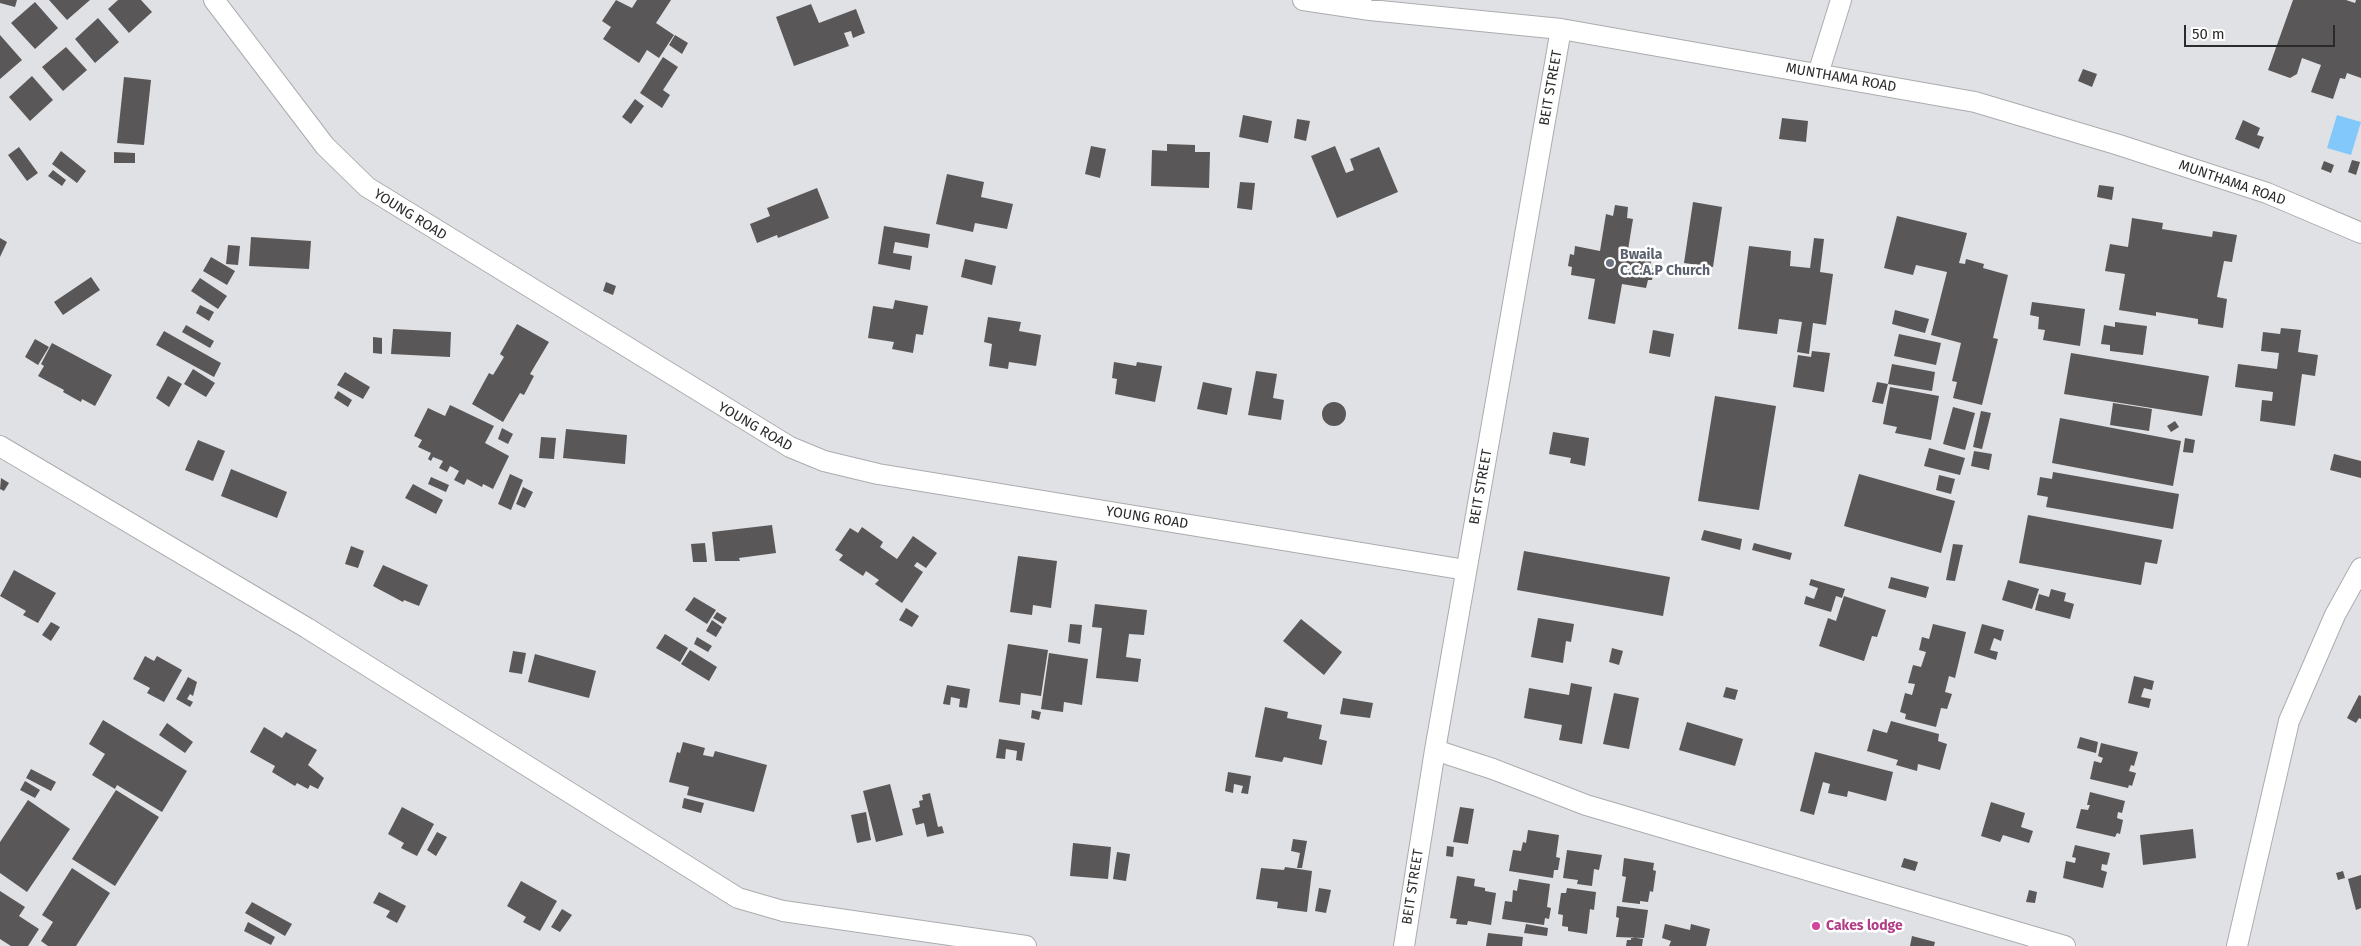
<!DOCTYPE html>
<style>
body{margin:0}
#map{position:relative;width:2361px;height:946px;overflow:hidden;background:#e0e1e4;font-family:"Fira Sans",sans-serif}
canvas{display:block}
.scale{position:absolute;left:2184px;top:25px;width:151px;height:22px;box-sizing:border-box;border:2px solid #2b2b2c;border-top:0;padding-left:6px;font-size:15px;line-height:18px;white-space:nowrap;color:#2b2b2c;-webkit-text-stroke:4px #fff;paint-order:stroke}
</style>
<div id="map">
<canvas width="2361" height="946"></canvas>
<div class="scale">50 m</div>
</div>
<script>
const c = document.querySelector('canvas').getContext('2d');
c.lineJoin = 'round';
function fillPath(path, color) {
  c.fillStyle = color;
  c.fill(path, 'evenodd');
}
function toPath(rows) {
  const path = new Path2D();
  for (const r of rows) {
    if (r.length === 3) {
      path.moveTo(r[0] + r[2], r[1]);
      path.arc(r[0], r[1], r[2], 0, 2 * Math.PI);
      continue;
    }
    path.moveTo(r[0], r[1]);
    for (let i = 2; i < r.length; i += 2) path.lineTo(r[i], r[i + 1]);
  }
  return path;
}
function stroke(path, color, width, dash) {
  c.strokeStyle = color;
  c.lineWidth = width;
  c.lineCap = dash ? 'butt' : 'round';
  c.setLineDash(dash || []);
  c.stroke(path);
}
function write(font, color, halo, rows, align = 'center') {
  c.font = font + ' "Fira Sans",sans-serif';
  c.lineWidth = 5;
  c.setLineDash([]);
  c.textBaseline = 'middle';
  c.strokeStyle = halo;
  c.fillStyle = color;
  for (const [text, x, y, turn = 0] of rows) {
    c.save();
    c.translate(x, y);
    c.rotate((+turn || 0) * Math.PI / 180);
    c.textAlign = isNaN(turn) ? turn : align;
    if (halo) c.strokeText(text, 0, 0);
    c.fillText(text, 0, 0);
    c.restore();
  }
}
const water = toPath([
 [2337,115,2361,122,2351,155,2327,148]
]);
const building = toPath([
 [0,0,17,0,15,7,0,3],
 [49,0,90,0,67,20],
 [118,0,141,0,152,12,129,33,108,9],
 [616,0,632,8,637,0,671,0,656,23,674,35,659,58,647,50,639,63,603,39,611,27,602,21],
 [2293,0,2346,0,2355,3,2356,0,2361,0,2361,78,2347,73,2345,79,2340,78,2333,99,2311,92,2321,65,2302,58,2297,74,2290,78,2268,70],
 [35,2,58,28,35,49,11,23],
 [811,4,819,23,856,9,865,33,853,38,851,31,844,33,849,46,794,66,776,17],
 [98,18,119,42,95,63,75,39],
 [0,35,22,60,0,79],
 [675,35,688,43,682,54,669,45],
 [66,47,87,70,63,91,42,67],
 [663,57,678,67,663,90,670,95,662,108,640,93],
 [2083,69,2097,74,2092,87,2078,81],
 [32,76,53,100,30,121,9,97],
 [124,77,151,80,144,145,117,143],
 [635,99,644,106,631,124,622,117],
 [1243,115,1272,121,1268,143,1239,137],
 [1782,118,1808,121,1806,142,1779,139],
 [1297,119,1310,121,1306,141,1294,138],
 [2243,120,2260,128,2257,135,2264,137,2259,149,2235,139],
 [1167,144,1195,145,1195,152,1210,152,1209,188,1151,186,1152,150,1167,151],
 [1091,146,1106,149,1100,178,1085,174],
 [1335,146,1346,173,1354,170,1350,159,1379,147,1398,192,1337,218,1311,156],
 [19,147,38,173,27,181,8,155],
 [61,151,86,171,77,183,52,164],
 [114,152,135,153,135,163,114,163],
 [2352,160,2360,162,2356,175,2348,172],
 [2324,161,2334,165,2331,173,2321,169],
 [53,170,66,180,62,186,48,176],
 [947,174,984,182,981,197,1013,204,1007,229,975,223,973,232,936,224],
 [1240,182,1255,183,1252,210,1237,208],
 [2099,185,2114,187,2112,200,2097,197],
 [817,188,829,218,778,238,777,235,757,243,750,224,770,216,767,208],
 [1693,202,1722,207,1713,267,1684,263],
 [1615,205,1628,207,1627,218,1633,219,1627,256,1651,260,1650,268,1654,269,1652,280,1648,280,1646,288,1622,284,1615,324,1588,319,1595,279,1571,275,1572,267,1568,266,1570,254,1574,255,1575,246,1600,251,1606,214,1613,216],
 [1897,216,1967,233,1959,263,1965,264,1966,259,1984,264,1983,268,2008,275,1993,338,1998,339,1982,405,1953,398,1957,382,1952,381,1961,343,1931,335,1947,272,1916,265,1913,275,1884,268],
 [2132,218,2163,223,2162,229,2212,237,2213,231,2237,235,2232,262,2224,261,2217,297,2227,299,2223,328,2198,324,2198,319,2156,312,2156,316,2119,310,2125,274,2105,271,2110,244,2128,247],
 [884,226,930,234,928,248,895,242,893,253,912,256,910,270,878,264],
 [251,237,311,241,309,269,249,266],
 [0,238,7,242,0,257],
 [1814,238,1824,239,1820,272,1833,274,1826,325,1813,323,1809,354,1797,352,1802,322,1779,319,1777,334,1738,329,1749,246,1791,251,1790,266,1810,268],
 [228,245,240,246,238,265,226,264],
 [211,257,235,271,227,285,203,271],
 [965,259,996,266,992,285,961,277],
 [91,277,100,290,63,315,54,302],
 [200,278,227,296,218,309,191,291],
 [606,282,616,286,613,295,603,291],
 [895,300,928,306,923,335,916,334,913,353,892,349,894,342,868,338,873,306,893,309],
 [2032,302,2085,309,2080,346,2043,340,2045,330,2038,329,2039,317,2030,315],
 [200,305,214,312,209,321,196,313],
 [1895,310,1929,319,1925,333,1892,324],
 [988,317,1021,322,1019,331,1041,335,1036,366,1009,362,1008,369,989,366,992,344,984,342],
 [2115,322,2147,326,2143,355,2110,351,2110,345,2101,344,2104,325,2115,327],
 [517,324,549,342,530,374,534,376,524,395,520,393,503,422,472,404,489,373,493,375,504,357,500,354],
 [186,325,214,341,210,348,182,332],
 [2281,328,2301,330,2298,352,2318,355,2315,376,2302,374,2295,426,2260,421,2262,400,2272,401,2273,392,2235,387,2238,364,2277,369,2279,353,2261,351,2263,332,2280,334],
 [393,329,451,332,450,357,391,354],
 [1653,330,1674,334,1670,357,1649,353],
 [164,331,221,363,214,377,156,345],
 [1899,334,1941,343,1936,365,1894,356],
 [373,337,382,338,382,354,373,353],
 [35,339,49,347,38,365,25,357],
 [52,343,112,375,95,406,82,399,81,402,63,392,64,390,38,376,44,366,41,364],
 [1812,351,1830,353,1824,392,1793,387,1798,355,1811,357],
 [2071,353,2209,376,2202,416,2064,394],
 [1114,362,1136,366,1137,362,1162,366,1155,402,1115,394,1117,379,1112,378],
 [1892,364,1935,372,1932,391,1888,384],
 [193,369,215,383,206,397,184,384],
 [1256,371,1277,374,1273,398,1284,400,1281,420,1248,415],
 [345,372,370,387,363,399,337,385],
 [168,376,182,384,169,407,156,398],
 [1203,382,1232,388,1227,415,1197,409],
 [1877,382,1888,384,1883,404,1872,402],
 [1890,387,1939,396,1931,440,1895,433,1897,427,1883,424],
 [338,391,352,400,348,407,334,398],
 [1715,396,1776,406,1759,510,1698,501],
 [1334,414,12],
 [2113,403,2152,409,2149,431,2110,425],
 [450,405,494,426,485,443,509,456,493,489,483,484,482,487,467,479,464,485,454,480,459,471,450,466,447,472,439,468,443,461,433,457,431,461,428,459,431,453,418,447,422,440,414,436,428,408,445,416],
 [1953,407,1975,413,1965,450,1943,444],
 [1981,411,1991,413,1982,449,1973,447],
 [2060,418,2181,441,2173,486,2052,463],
 [2175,421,2179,427,2171,432,2167,426],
 [502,428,513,434,508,444,498,439],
 [566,429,627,435,625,464,563,458],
 [1553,432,1589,438,1585,466,1570,463,1571,458,1549,454],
 [541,437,556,438,554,459,539,458],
 [2185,438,2195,440,2193,453,2183,452],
 [198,440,225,451,213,481,185,470],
 [1929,448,1965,458,1960,475,1924,466],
 [1974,451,1992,454,1989,470,1971,466],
 [2334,454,2361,461,2361,478,2330,470],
 [231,469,287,492,277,518,221,496],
 [2053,472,2179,494,2173,529,2046,507,2048,497,2037,495,2040,477,2052,479],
 [510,474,523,480,511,510,498,504],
 [1859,474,1955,501,1941,553,1844,526],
 [1939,475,1955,479,1951,494,1936,490],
 [431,477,449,485,446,492,428,484],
 [1,478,9,483,4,491,0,489],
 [413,484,443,500,436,514,405,498],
 [523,487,533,492,525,508,516,504],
 [2028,515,2162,540,2157,564,2145,562,2141,585,2019,563],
 [772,525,776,553,739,558,740,561,715,561,712,532],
 [862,527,883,542,880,547,897,559,913,536,937,553,926,568,917,562,914,566,923,572,902,603,875,584,879,580,866,571,863,576,839,560,843,555,835,550,850,528,858,533],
 [1704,530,1742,539,1740,550,1701,540],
 [705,543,707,562,693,562,691,544],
 [1754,543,1792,553,1790,560,1752,550],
 [1953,544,1963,545,1955,581,1946,580],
 [351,546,364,551,358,568,345,564],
 [1524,551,1670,577,1663,616,1517,590],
 [1018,556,1057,561,1051,608,1033,605,1032,615,1010,612],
 [383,565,428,585,419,606,404,600,403,602,373,586],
 [14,570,56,593,38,623,23,615,26,611,0,596],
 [1891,577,1929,587,1926,598,1888,588],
 [1811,579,1845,589,1842,598,1836,596,1831,612,1804,604,1806,596,1814,599,1818,588,1809,585],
 [2008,580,2039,589,2032,609,2002,600],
 [2051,589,2066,593,2064,601,2074,604,2070,619,2035,610,2039,594,2049,597],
 [1844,596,1886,610,1877,637,1872,636,1864,661,1819,646,1828,618,1836,621],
 [694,597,716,610,707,624,685,610],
 [1095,604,1147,610,1144,635,1129,634,1126,657,1141,659,1138,682,1096,678,1102,628,1092,627],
 [906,608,919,616,912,627,899,620],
 [717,612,727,618,723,624,713,618],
 [1538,618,1574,624,1571,642,1566,641,1563,663,1531,657],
 [1301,619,1342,652,1324,675,1283,641],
 [712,620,722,627,716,637,706,631],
 [51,622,60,627,51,641,42,635],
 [1070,624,1082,625,1080,644,1068,642],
 [1933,624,1966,632,1955,678,1949,676,1945,692,1952,694,1947,709,1941,708,1936,727,1905,719,1906,714,1900,712,1905,693,1912,695,1915,684,1908,683,1913,665,1921,667,1926,652,1919,650,1922,637,1929,639],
 [1982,624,2004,630,2001,641,1994,638,1990,650,1998,652,1996,660,1974,653],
 [665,634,688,648,680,662,656,648],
 [697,637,712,646,708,652,694,644],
 [1008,644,1048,650,1041,696,1021,693,1020,705,999,702],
 [1612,648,1623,651,1619,665,1609,662],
 [690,650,717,667,709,681,681,664],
 [513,651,526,653,522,674,509,672],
 [1049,653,1088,659,1082,705,1064,702,1063,712,1041,709],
 [535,654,596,671,589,698,528,682],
 [145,656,154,661,157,656,182,670,164,702,147,693,150,688,133,679],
 [2134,676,2154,681,2152,690,2144,688,2141,697,2151,699,2149,708,2128,703],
 [188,677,197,682,193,696,190,694,187,699,193,702,190,707,176,699],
 [1571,683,1592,687,1582,744,1559,740,1562,725,1524,718,1529,688,1569,695],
 [947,685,970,689,967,708,959,707,960,699,951,697,950,705,943,704],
 [1726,687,1738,690,1735,700,1723,697],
 [1614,693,1639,698,1629,749,1603,744],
 [2359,695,2361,696,2361,719,2359,718,2356,723,2347,718],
 [1343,698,1373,703,1370,718,1340,714],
 [1265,707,1288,712,1287,718,1322,725,1319,739,1327,741,1322,765,1284,757,1282,762,1255,757],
 [1032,710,1041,712,1039,720,1031,718],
 [103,720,187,771,162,812,117,785,115,789,92,775,105,754,89,744],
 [1891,721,1939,734,1938,741,1947,744,1940,770,1918,764,1917,771,1896,765,1898,760,1867,751,1873,729,1887,733],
 [1687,722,1743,739,1735,766,1679,750],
 [167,723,193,742,185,753,159,735],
 [264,727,282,738,286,732,317,750,308,765,324,778,318,789,310,785,308,789,297,783,295,786,272,772,275,766,250,752],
 [2080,737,2098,742,2096,753,2077,748],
 [999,739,1025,743,1022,761,1016,760,1017,751,1006,749,1005,759,996,758],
 [683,742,705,748,703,755,713,757,715,751,767,765,754,812,687,795,689,787,669,782,677,752,680,753],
 [2101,743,2138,752,2134,766,2131,765,2129,771,2136,773,2132,786,2129,785,2128,788,2090,779,2094,761,2101,763,2103,758,2098,756],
 [1815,752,1893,772,1886,801,1848,791,1847,797,1828,793,1830,784,1823,782,1814,815,1800,811],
 [31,769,56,782,51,791,26,778],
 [1228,772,1251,776,1248,794,1241,793,1243,786,1234,784,1233,793,1225,791],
 [25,781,40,790,35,798,20,790],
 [890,784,903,835,876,842,863,791],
 [116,790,159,817,115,886,72,859],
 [2090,792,2125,801,2122,813,2118,812,2117,818,2123,820,2120,834,2117,833,2115,837,2076,828,2081,809,2088,810,2090,805,2087,805],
 [930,793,938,827,942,826,944,833,927,837,924,823,916,825,912,809,920,807,919,801,923,800,922,795],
 [684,798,704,803,701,813,682,808],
 [28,800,70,829,27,892,0,873,0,842],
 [1991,802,2025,813,2021,827,2033,831,2029,843,2003,835,2000,842,1981,836],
 [402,807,434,824,417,856,401,848,404,843,388,834],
 [1460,807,1474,809,1468,844,1453,842],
 [866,812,871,840,857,843,851,815],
 [2193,829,2196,858,2143,865,2140,835],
 [1528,830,1559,835,1556,857,1560,858,1558,870,1554,870,1553,878,1509,871,1513,850,1521,851,1523,842,1526,843],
 [437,832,447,837,436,856,427,850],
 [1293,839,1307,841,1302,868,1297,868,1300,853,1291,851],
 [1073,843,1111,847,1108,879,1070,876],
 [2075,845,2110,853,2107,865,2102,864,2101,870,2107,872,2103,888,2063,878,2066,861,2075,863,2076,858,2072,857],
 [1447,846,1454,847,1453,857,1446,856],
 [1567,850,1602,855,1599,870,1594,869,1592,886,1577,884,1578,880,1563,878],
 [1117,852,1130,854,1126,881,1113,879],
 [1624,858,1654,863,1653,870,1656,871,1653,892,1650,891,1648,902,1640,901,1640,904,1622,902,1626,877,1622,876],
 [1904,858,1918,862,1915,871,1901,867],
 [1285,867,1312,871,1307,912,1277,908,1278,902,1256,899,1261,868,1284,870],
 [72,868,110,893,76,946,48,946,41,941,53,922,42,915],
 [2343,871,2345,878,2338,880,2336,873],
 [2361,875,2361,908,2356,910,2348,879],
 [1457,876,1475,879,1474,886,1485,888,1485,891,1496,893,1491,925,1468,921,1467,925,1456,924,1457,919,1450,918],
 [1519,879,1550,884,1547,907,1551,908,1549,919,1545,918,1544,925,1502,919,1505,901,1512,902,1513,890,1517,891],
 [521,881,557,901,540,931,523,922,526,917,507,906],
 [1319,888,1331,890,1326,913,1315,911],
 [1567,888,1596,892,1594,910,1590,909,1587,934,1568,931,1568,927,1562,926,1563,915,1558,914,1561,893,1566,893],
 [2029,890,2037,892,2035,903,2026,902],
 [0,891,25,907,19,916,39,929,28,946,11,946,0,939],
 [379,892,406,906,397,923,386,917,390,911,373,903],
 [252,902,292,924,285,936,245,913],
 [1617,906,1648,910,1644,938,1616,937,1619,918,1616,917],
 [562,909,572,915,560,932,551,927],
 [248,922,275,937,271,945,244,931],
 [1526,924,1548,928,1547,936,1524,933],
 [1665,924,1690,930,1691,924,1710,929,1706,946,1669,946,1671,941,1662,938],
 [1488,933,1523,937,1522,946,1486,946],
 [1912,936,1935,942,1934,946,1910,946],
 [1631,937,1643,939,1642,946,1626,946,1627,940,1631,940]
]);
const minor = toPath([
 [214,0,325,146,367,187,790,447,824,461,878,474,1466,570],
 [1303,0,1370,10,1561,29,1975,102,2119,145,2267,193,2361,233],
 [1818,74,1841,0],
 [0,446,307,628,738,898,783,911,1026,946],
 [1435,750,1493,769,1586,805,2065,946],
 [1404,946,1435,750,1561,29],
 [2237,946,2289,721,2335,615,2361,568]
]);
const markers = [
 [1610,263,5,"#6b7280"],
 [1816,926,5,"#d1479c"]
];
const streetNames = [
 ["MUNTHAMA ROAD",1841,78,10],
 ["BEIT STREET",1551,88,-80],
 ["MUNTHAMA ROAD",2232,183,19],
 ["YOUNG ROAD",410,215,32],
 ["YOUNG ROAD",755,427,30],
 ["BEIT STREET",1481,487,-80],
 ["YOUNG ROAD",1147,518,9],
 ["BEIT STREET",1413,887,-81]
];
const worshipNames = [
 ["Bwaila",1620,255],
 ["C.C.A.P Church",1620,271]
];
const hotelNames = [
 ["Cakes lodge",1826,926]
];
fillPath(water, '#82c8fb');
fillPath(building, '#5a5758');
stroke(minor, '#abacaf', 22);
stroke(minor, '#fff', 20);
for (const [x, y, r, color] of markers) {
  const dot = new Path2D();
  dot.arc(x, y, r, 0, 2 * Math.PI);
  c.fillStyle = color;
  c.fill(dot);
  stroke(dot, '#fff', 2);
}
write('14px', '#2b2b2c', '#fff', streetNames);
write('bold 14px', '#5b616d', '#fff', worshipNames, 'left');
write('bold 14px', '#b23c85', '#fff', hotelNames, 'left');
</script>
